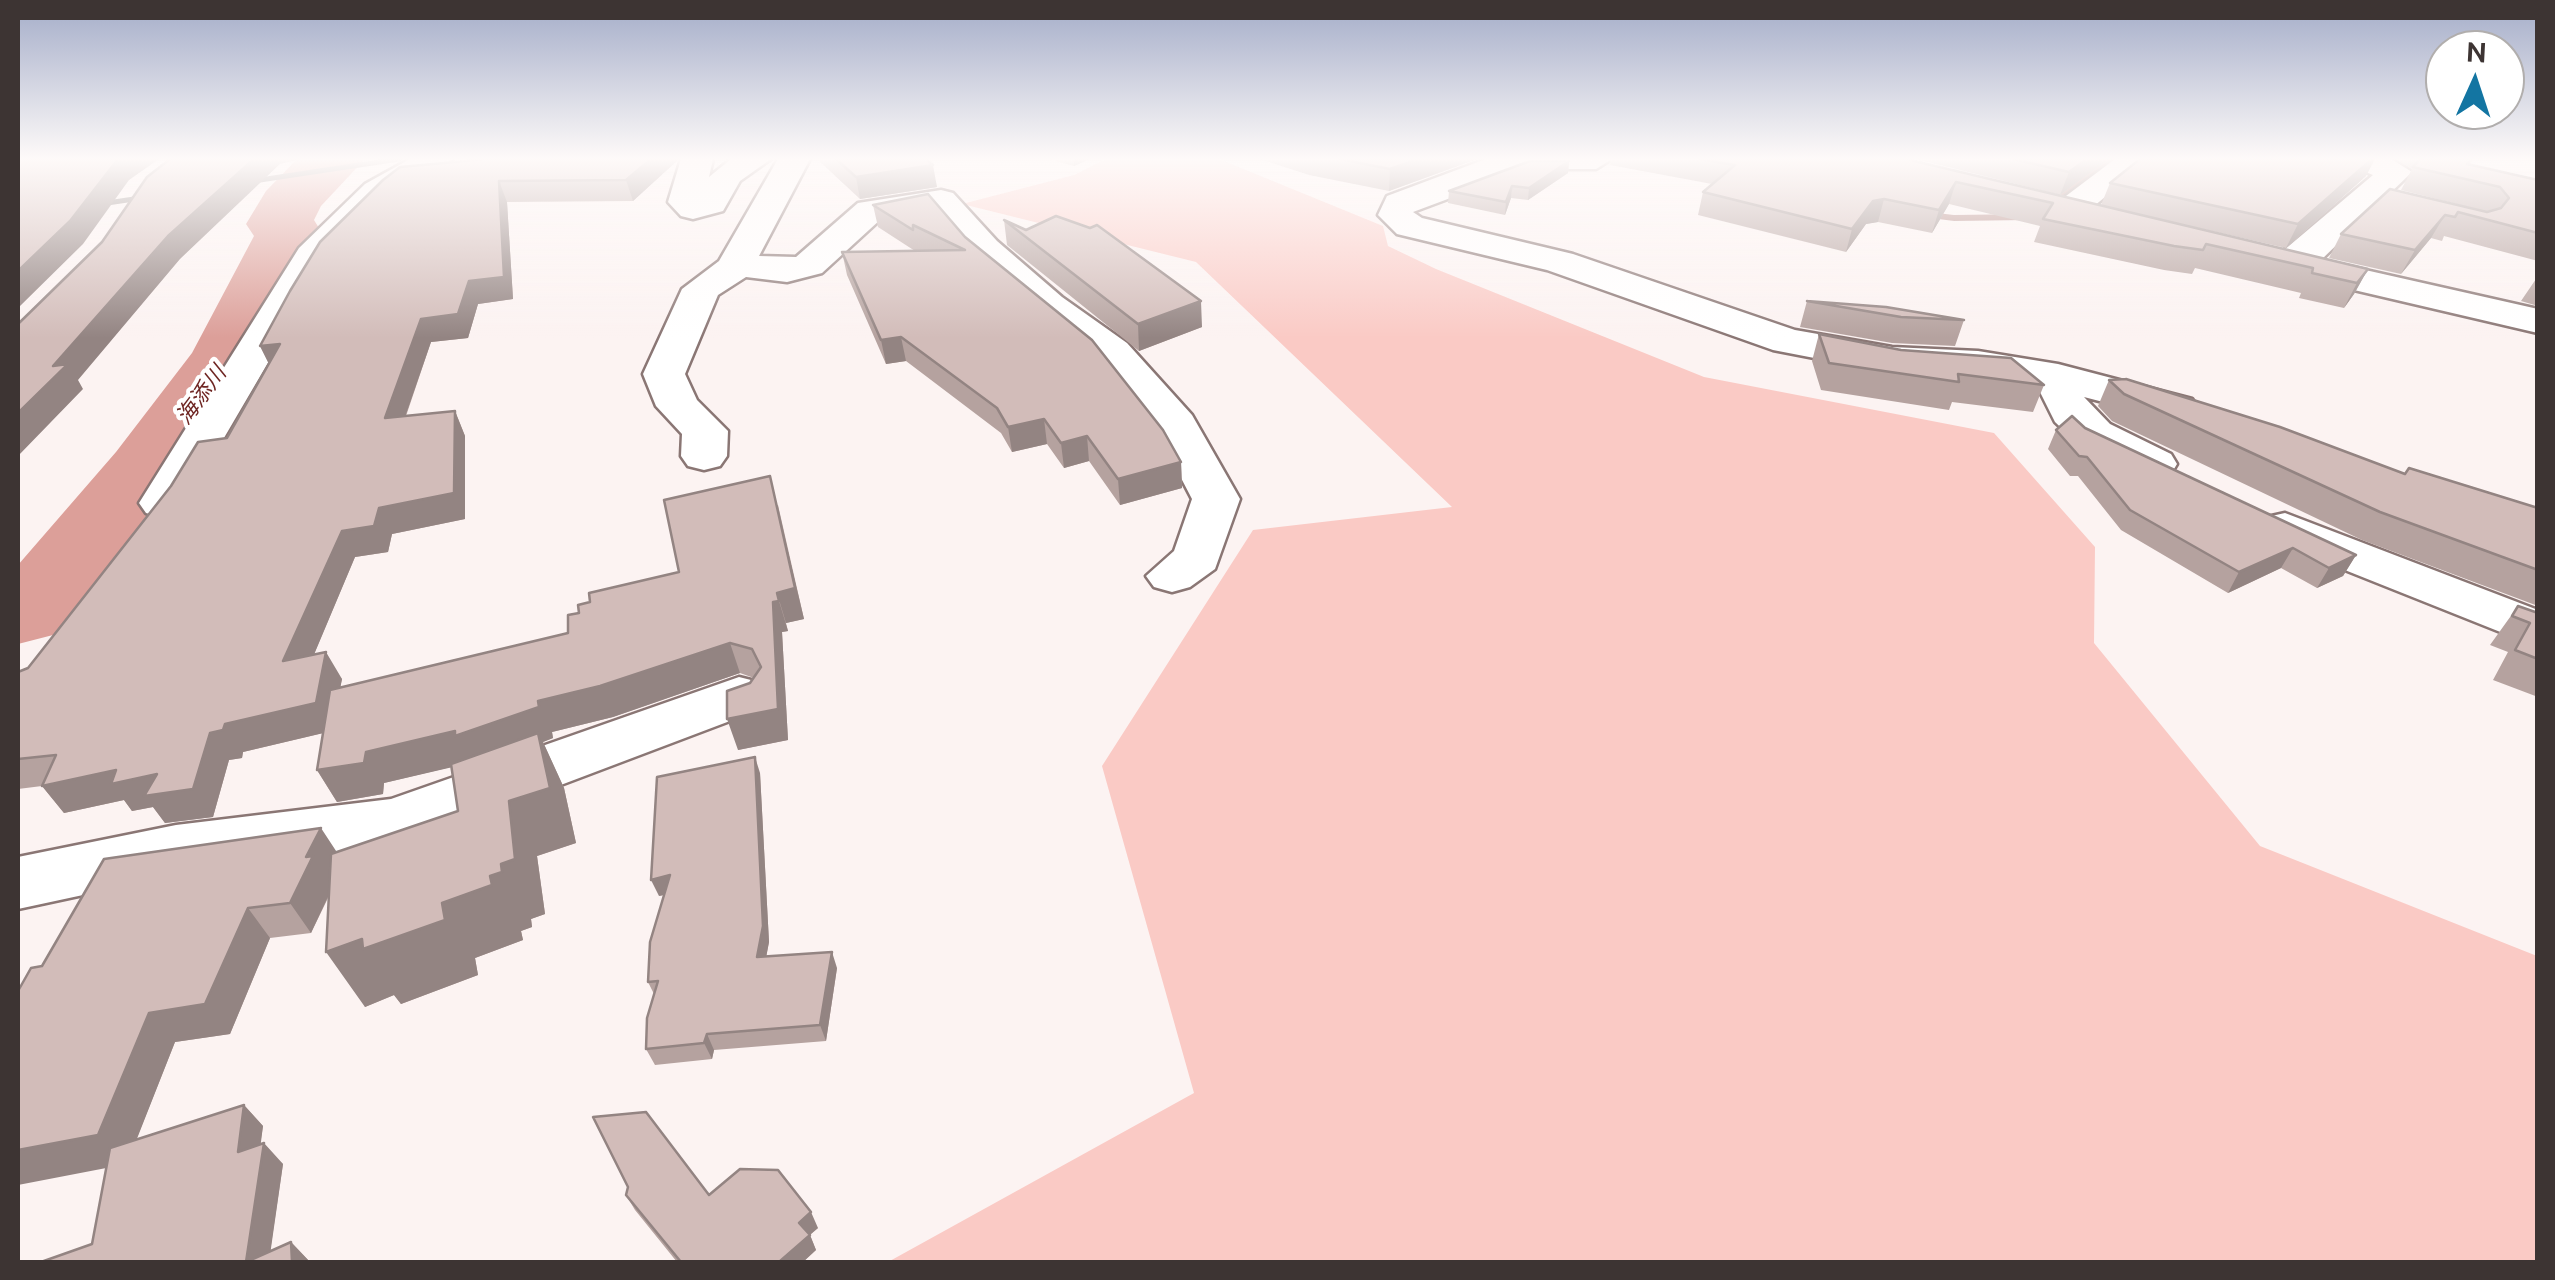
<!DOCTYPE html>
<meta charset="utf-8">
<style>
body{margin:0}
#map{position:relative;width:2555px;height:1280px;overflow:hidden;background:#fcf3f2;font-family:Ubuntu,sans-serif}
canvas{display:block}
.frame{position:absolute;inset:0;border:20px solid #3d3433;pointer-events:none}
.north{position:absolute;left:2425px;top:30px;width:100px;height:100px;box-sizing:border-box;background:#fff;border:2px solid #b1aead;border-radius:50%;rotate:3deg;font-size:28px;font-weight:700;line-height:40px;text-align:center;color:#3d3433}
.north::after{content:'';display:block;margin:auto;width:35px;height:45px;background:#1375a2;clip-path:polygon(50% 0,100% 100%,50% 72%,0 100%)}
</style>
<div id="map">
<canvas width="2555" height="1280"></canvas>
<div class="frame"></div>
<div class="north">N</div>
</div>
<script>
const c = document.querySelector('canvas').getContext('2d');
c.lineJoin = 'round';
function fillPath(path, color) {
  c.fillStyle = color;
  c.fill(path, 'evenodd');
}
function toPath(rows) {
  const path = new Path2D();
  for (const r of rows) {
    path.moveTo(r[0], r[1]);
    for (let i = 2; i < r.length; i += 2) path.lineTo(r[i], r[i + 1]);
  }
  return path;
}
function stroke(path, color, width, dash) {
  c.strokeStyle = color;
  c.lineWidth = width;
  c.lineCap = dash ? 'butt' : 'round';
  c.setLineDash(dash || []);
  c.stroke(path);
}
function write(font, color, halo, rows, align = 'center') {
  c.font = font + ' Ubuntu,"Noto Sans JP",sans-serif';
  c.lineWidth = 8;
  c.setLineDash([]);
  c.textBaseline = 'middle';
  c.strokeStyle = halo;
  c.fillStyle = color;
  for (const [text, x, y, turn = 0] of rows) {
    c.save();
    c.translate(x, y);
    c.rotate((+turn || 0) * Math.PI / 180);
    c.textAlign = isNaN(turn) ? turn : align;
    if (halo) c.strokeText(text, 0, 0);
    c.fillText(text, 0, 0);
    c.restore();
  }
}
const green = toPath([
 [1106,159,1219,159,1383,226,1388,246,1436,269,1704,377,1994,433,2095,547,2094,643,2260,846,2537,956,2537,1262,888,1262,1194,1093,1102,766,1253,530,1452,507,1196,262,962,204,1074,175]
]);
const water = toPath([
 [328,159,348,159,322,174,289,217,289,226,296,234,293,252,252,329,229,333,262,272,261,260,274,251,279,230,258,235,302,178,328,159]
]);
const stream = toPath([
 [2106,159,2119,159,2099,169,2062,205,2054,205,2054,201,2091,165,2106,159],
 [1919,211,1954,215,2027,214,2033,217,2027,220,1954,221,1915,216,1913,214,1919,211]
]);
const river = toPath([
 [297,159,365,159,321,206,314,220,322,233,267,358,178,490,89,605,53,635,18,644,18,565,116,452,192,353,254,236,246,224,266,191,297,159]
]);
const minor = toPath([
 [410,159,453,159,389,198,327,262,180,513,163,518,146,513,139,503,299,248,365,184,410,159],
 [681,159,713,159,709,177,731,159,771,159,740,181,723,211,693,219,681,216,668,202,681,159],
 [778,159,810,159,759,256,796,257,858,203,941,190,953,193,997,241,1062,297,1127,343,1192,415,1240,499,1215,569,1190,587,1172,592,1154,587,1146,576,1174,551,1192,499,1156,430,1097,361,1034,313,971,257,933,211,881,219,822,273,787,282,746,277,718,295,685,374,697,400,728,431,727,456,720,466,704,470,688,466,681,456,682,434,656,406,643,374,682,289,719,261,778,159],
 [1486,159,1612,159,1596,169,1528,169,1413,212,1422,218,1573,254,1795,330,1892,347,1978,351,2058,364,2192,399,2198,408,2192,417,2176,421,2084,397,2110,424,2171,454,2177,464,2171,474,2154,478,2078,444,2055,422,2037,386,1978,377,1892,373,1773,350,1547,270,1397,234,1378,215,1387,196,1486,159],
 [2115,159,2151,159,2082,216,2058,216,2053,209,2058,202,2115,159],
 [2346,159,2391,159,2412,172,2321,260,2538,309,2538,333,2277,272,2271,264,2277,256,2373,175,2351,166,2346,159],
 [2285,513,2538,610,2538,647,2267,539,2260,528,2267,517,2285,513],
 [739,677,759,682,768,696,759,710,418,839,396,846,176,875,18,909,18,857,176,825,391,799,739,677]
]);
const rail = toPath([
 [240,183,399,159],
 [87,206,161,195]
]);
const wall = toPath([
 [487,159,679,159,633,201,507,202,513,299,478,304,468,338,431,342,406,416,455,411,465,436,465,519,392,534,388,552,355,557,314,654,342,679,340,688,568,633,579,613,590,602,679,572,778,505,804,619,786,623,788,631,782,632,788,740,738,750,750,683,754,678,740,673,613,717,552,732,553,738,543,742,564,788,576,843,537,856,545,914,531,919,532,927,521,931,523,940,475,958,478,975,401,1004,394,995,365,1007,329,896,311,933,270,938,230,1034,175,1042,136,1140,244,1105,263,1126,260,1145,283,1164,270,1252,291,1242,310,1262,92,1244,106,1168,42,966,336,852,458,811,451,767,384,783,383,794,337,802,317,770,323,733,243,752,242,758,229,760,213,817,165,823,153,807,132,811,124,800,64,813,42,786,18,789,18,672,28,668,227,438,269,364,260,346],
 [817,159,926,159,937,187,860,199],
 [1048,159,1090,159,1074,166],
 [1260,159,1477,159,1389,191,1309,175],
 [1611,159,1906,159,2101,205,2110,183,2366,176,2286,248,2155,218,2368,269,2354,294,2344,308,2299,298,2301,293,2195,268,2192,274,2164,270,2034,242,2040,226,1949,204,1932,233,1878,222,1866,224,1846,252,1698,215,1703,192,1712,184,1610,165],
 [1916,159,2109,159,2060,195],
 [2396,159,2469,159,2469,164,2538,180,2538,261,2444,236,2442,241,2431,238,2401,274,2329,258,2341,234,2390,189,2488,212,2401,190,2412,169],
 [1569,161,1568,173,1528,200,1511,198,1505,215,1448,203,1449,191],
 [873,205,965,237,1181,462,1182,488,1120,505,1089,461,1064,468,1047,444,1012,452,1001,433,906,361,886,364,847,275,842,252,915,251,878,227],
 [1004,220,1202,327,1139,351,1007,245],
 [2538,276,2538,306,2521,301],
 [1807,301,1964,320,1955,346,1892,343,1800,327],
 [1819,334,2044,385,2033,412,1952,402,1949,410,1821,390,1812,361],
 [2109,380,2405,474,2538,508,2538,606,2362,540,2112,421,2098,406],
 [2085,428,2356,555,2343,576,2317,588,2281,568,2228,593,2121,530,2078,476,2070,476,2048,449,2056,430],
 [2518,606,2538,613,2538,697,2493,680,2508,652,2490,645],
 [760,773,769,942,766,957,837,968,826,1041,714,1050,712,1059,655,1065,646,1049,654,994,648,982,664,895,659,896],
 [626,1195,709,1195,818,1228,810,1235,816,1250,803,1262,677,1262,635,1210]
]);
const shadedWall = toPath([
 [118,159,159,159,129,180,83,244,18,308,18,271],
 [254,159,301,159,280,164,180,259,78,380,83,389,18,456,18,413,53,366,168,236],
 [651,159,679,159,633,201,626,180],
 [1074,159,1090,159,1074,166],
 [1418,159,1477,159,1389,191,1390,169],
 [2087,159,2109,159,2060,195,2069,172],
 [2372,159,2375,159,2366,176,2286,248,2298,224],
 [1569,161,1568,173,1528,200,1529,188],
 [933,165,937,187,860,199,856,177],
 [499,181,507,202,513,299,478,304,468,338,431,342,396,443,385,418,421,319],
 [1956,182,1949,204,1932,233,1939,210],
 [1512,186,1511,198,1505,215,1506,202],
 [1884,199,1878,222,1866,224,1846,252,1852,229,1873,201],
 [2445,215,2431,238,2401,274,2415,250],
 [2368,269,2354,294,2344,308,2357,283],
 [1201,301,1202,327,1139,351,1138,324],
 [901,337,906,361,886,364,881,340],
 [280,344,272,370,260,346],
 [455,411,465,436,465,519,392,534,388,552,355,557,300,688,283,661,342,531],
 [1044,419,1047,444,1012,452,1008,427],
 [1087,436,1089,461,1064,468,1061,443],
 [1181,462,1182,488,1120,505,1118,479],
 [770,476,804,619,786,623,777,593],
 [2293,548,2281,568,2228,593,2239,572],
 [2356,555,2343,576,2317,588,2329,568],
 [779,601,788,631,782,632,788,740,738,750,727,719,778,709,773,602],
 [730,643,740,673,613,717,552,732,553,738,543,742,564,788,576,843,537,856,545,914,531,919,532,927,521,931,523,940,475,958,478,975,401,1004,394,995,365,1007,326,952,442,903,470,763,384,783,383,794,337,802,317,770,366,752],
 [326,652,342,679,332,731,243,752,242,758,229,760,213,817,165,823,153,807,132,811,124,800,64,813,42,786,225,724],
 [755,757,760,773,769,942,763,974,757,957],
 [321,828,340,857,333,886,311,933,290,903,306,857],
 [670,875,677,892,659,896,651,880],
 [248,908,270,938,230,1034,175,1042,127,1164,18,1185,18,1150],
 [832,952,837,968,826,1041,820,1025],
 [707,1034,714,1050,712,1059,704,1043],
 [244,1105,263,1126,257,1173,238,1152],
 [264,1143,283,1164,269,1262,246,1262],
 [811,1212,818,1228,806,1238,799,1223],
 [810,1235,816,1250,803,1262,779,1262],
 [291,1242,310,1262,292,1262]
]);
const building = toPath([
 [18,159,118,159,70,221,18,271,18,159],
 [170,159,254,159,168,236,53,366,68,364,18,413,18,324,102,242,147,177,170,159],
 [487,159,651,159,626,180,499,181,504,277,469,281,458,314,421,319,385,418,455,411,454,493,379,508,374,526,342,531,283,661,326,652,316,703,225,724,223,730,210,733,193,789,144,796,157,774,111,784,116,770,42,786,56,755,18,759,18,672,28,668,171,486,198,442,227,438,280,344,260,346,290,291,320,242,383,180,400,167,487,159],
 [836,159,926,159,933,165,856,177,836,159],
 [1340,159,1418,159,1390,169,1340,159],
 [1699,159,1906,159,2368,269,2357,283,2312,273,2313,268,2206,244,2203,250,2174,246,2043,219,2053,203,1956,182,1939,210,1884,199,1873,201,1852,229,1703,192,1735,165,1699,159],
 [2013,159,2087,159,2069,172,2013,159],
 [2140,159,2372,159,2298,224,2110,183,2140,159],
 [2420,159,2472,159,2467,164,2538,180,2538,233,2458,212,2455,217,2445,215,2415,250,2341,234,2390,189,2487,212,2501,208,2509,198,2500,187,2413,167,2420,159],
 [1530,161,1569,161,1529,188,1512,186,1506,202,1449,191,1530,161],
 [928,194,965,237,1092,340,1163,430,1181,462,1118,479,1087,436,1061,443,1044,419,1008,427,997,408,901,337,881,340,842,252,965,250,913,225,913,230,873,205,928,194],
 [1056,216,1090,228,1097,225,1201,301,1138,324,1004,220,1026,230,1056,216],
 [1807,301,1886,307,1964,320,1901,317,1807,301],
 [1819,334,1901,350,2011,358,2044,385,1958,374,1959,382,1829,363,1819,334],
 [2126,379,2280,427,2405,474,2409,468,2538,508,2538,570,2380,512,2124,394,2109,380,2126,379],
 [2072,416,2085,428,2356,555,2329,568,2293,548,2239,572,2130,510,2087,457,2079,456,2056,430,2072,416],
 [770,476,795,588,777,593,779,601,773,602,778,709,727,719,727,691,750,683,761,667,752,649,730,643,600,686,538,701,539,707,455,736,455,731,366,752,364,763,317,770,330,690,568,633,568,615,579,613,578,605,590,602,589,593,679,572,664,500,770,476],
 [2518,606,2538,613,2538,659,2515,650,2530,623,2512,616,2518,606],
 [538,733,550,788,509,801,515,859,501,864,502,872,490,876,492,885,442,903,445,920,363,949,362,939,326,952,331,854,458,811,451,764,538,733],
 [755,757,763,926,757,957,832,952,820,1025,707,1034,704,1043,646,1049,647,1018,658,981,648,982,650,942,670,875,651,880,657,777,755,757],
 [321,828,306,857,313,856,290,903,248,908,205,1004,149,1013,98,1135,18,1150,18,991,31,968,42,966,104,859,321,828],
 [244,1105,238,1152,264,1143,246,1262,291,1242,292,1262,41,1262,92,1244,110,1148,244,1105],
 [646,1112,709,1195,740,1169,778,1170,811,1212,799,1223,810,1235,779,1262,681,1262,626,1195,628,1187,593,1117,646,1112]
]);
const farWaternames = [
 ["海添川",201,395,-53]
];
fillPath(green, '#facac5');
fillPath(water, '#dc9f99');
stroke(water, '#ac7f7a', 2.5);
fillPath(stream, '#ac7f7a');
fillPath(river, '#dc9f99');
stroke(minor, '#8a7674', 5);
fillPath(minor, '#fff');
stroke(rail, '#887f7e', 5);
fillPath(wall, '#b5a29f');
fillPath(shadedWall, '#938482');
fillPath(building, '#d2bcb9');
stroke(building, '#938482', 2.5);
const sky = c.createLinearGradient(0, 0, 0, 338);
sky.addColorStop(0, '#a3acc8');
sky.addColorStop(0.47, '#fefaf9');
sky.addColorStop(1, '#fefaf900');
c.fillStyle = sky;
c.fillRect(0, 0, 2555, 338);
write('italic 22px', '#6f2623', '#fff', farWaternames);
</script>
